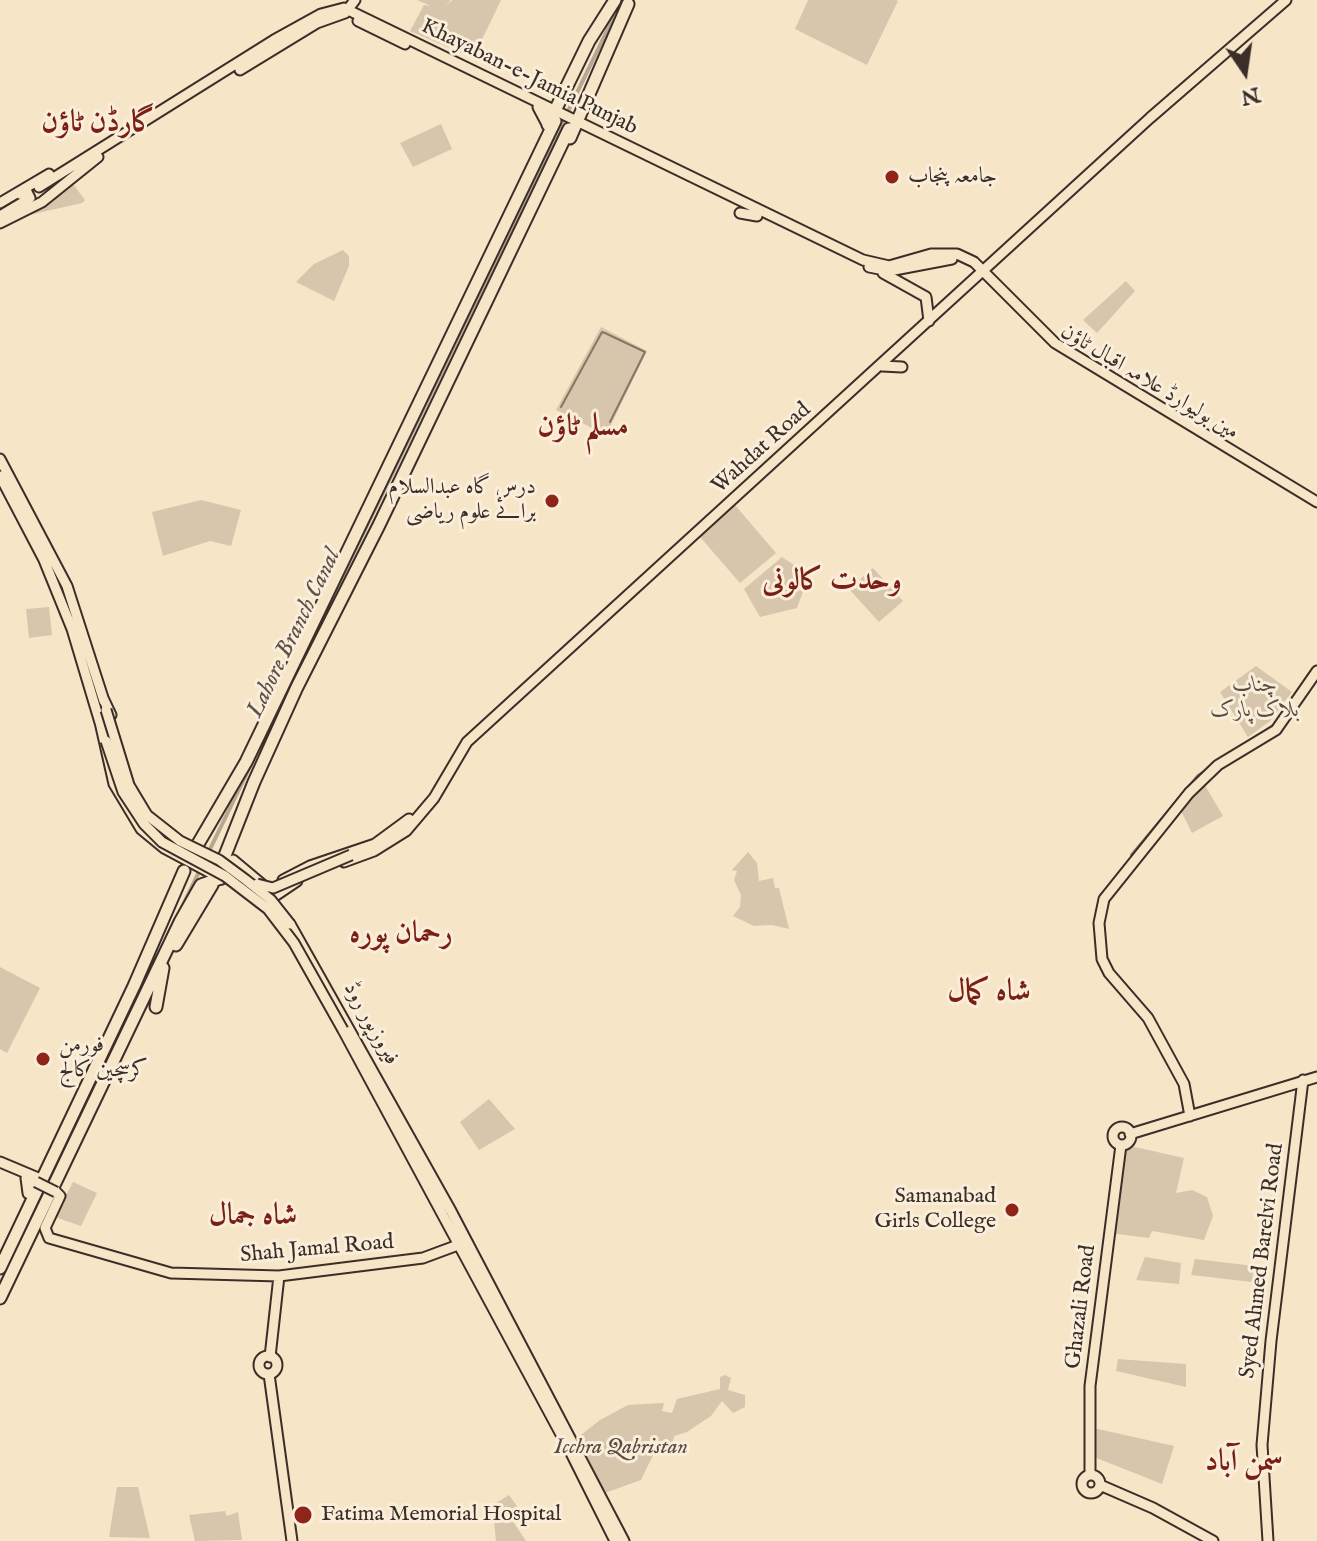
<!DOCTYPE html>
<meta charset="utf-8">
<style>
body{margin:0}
#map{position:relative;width:1317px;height:1541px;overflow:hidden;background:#f7e5c7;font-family:"IM FELL English",serif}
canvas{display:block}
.north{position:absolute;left:1205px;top:32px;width:80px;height:80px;-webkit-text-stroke:6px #faeedb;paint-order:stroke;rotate:167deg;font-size:22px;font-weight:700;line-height:32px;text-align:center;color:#3b2e28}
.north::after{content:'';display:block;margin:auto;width:28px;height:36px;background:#3b2e28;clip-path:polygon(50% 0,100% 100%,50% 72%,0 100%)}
</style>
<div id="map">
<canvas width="1317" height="1541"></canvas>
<div class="north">N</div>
</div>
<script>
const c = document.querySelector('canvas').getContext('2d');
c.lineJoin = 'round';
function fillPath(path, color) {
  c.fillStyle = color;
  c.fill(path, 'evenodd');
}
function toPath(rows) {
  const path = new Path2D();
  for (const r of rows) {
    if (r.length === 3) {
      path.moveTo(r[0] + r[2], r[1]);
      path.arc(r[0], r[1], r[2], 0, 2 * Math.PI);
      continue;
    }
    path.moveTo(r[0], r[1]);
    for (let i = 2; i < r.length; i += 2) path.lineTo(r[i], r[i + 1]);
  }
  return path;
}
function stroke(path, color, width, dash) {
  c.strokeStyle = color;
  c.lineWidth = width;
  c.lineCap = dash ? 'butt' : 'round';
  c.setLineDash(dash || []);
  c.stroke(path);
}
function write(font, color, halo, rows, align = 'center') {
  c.font = font + ' "IM FELL English",Amiri,serif';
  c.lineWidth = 6;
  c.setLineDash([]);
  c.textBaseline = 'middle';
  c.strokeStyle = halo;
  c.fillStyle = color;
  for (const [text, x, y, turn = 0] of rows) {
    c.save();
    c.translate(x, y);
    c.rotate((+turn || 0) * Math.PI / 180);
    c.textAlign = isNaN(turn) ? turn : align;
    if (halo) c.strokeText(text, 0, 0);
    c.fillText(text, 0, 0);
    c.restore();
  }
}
const green = toPath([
 [417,0,451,0,445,5,453,0,501,0,473,58,410,31,424,5,431,6],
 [808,0,896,0,898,1,867,65,795,29],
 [441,124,452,149,413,167,400,143],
 [73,184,85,200,82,203,20,217],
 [343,250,349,256,349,266,334,301,296,282,314,264],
 [1126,281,1135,291,1097,333,1083,320],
 [601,327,647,351,606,435,556,410],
 [201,500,241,510,231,546,210,541,163,556,152,512],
 [735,505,776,553,740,583,700,537],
 [782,557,809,575,797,608,760,617,744,589],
 [873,568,903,601,879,622,849,589],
 [49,607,52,635,29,638,26,609],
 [1256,666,1292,692,1270,721,1248,737,1220,692],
 [1203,782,1223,816,1192,833,1180,809],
 [748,852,757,863,759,881,773,878,775,888,779,888,789,929,772,925,754,926,733,916,740,907,741,895,734,880,737,871,732,870],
 [0,967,40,988,7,1053,0,1049],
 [489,1099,515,1129,479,1150,460,1122],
 [1126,1145,1184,1158,1176,1193,1192,1190,1207,1197,1213,1216,1204,1240,1152,1231,1149,1238,1109,1233],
 [73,1182,97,1193,81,1226,55,1217],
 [1145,1257,1181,1263,1179,1284,1136,1280],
 [1195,1259,1254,1266,1252,1282,1191,1275],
 [1118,1359,1186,1364,1186,1387,1116,1371],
 [725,1375,731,1378,728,1390,745,1395,745,1407,733,1413,722,1401,711,1416,687,1432,674,1436,672,1447,656,1449,641,1480,605,1493,577,1438,600,1420,628,1405,664,1403,662,1411,672,1413,677,1399,720,1389,720,1377],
 [1089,1427,1174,1446,1162,1484,1094,1457],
 [117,1487,138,1487,150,1538,109,1537],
 [509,1495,521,1512,512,1520,526,1541,496,1541,494,1521,497,1520,493,1505],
 [225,1511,227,1516,238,1512,242,1540,195,1541,189,1515]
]);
const stream = toPath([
 [561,407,602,332,605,333,645,352,610,422],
 [1131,855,1198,775,1273,725]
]);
const canal = toPath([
 [180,911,622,0],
 [76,1127,160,951],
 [0,1284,25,1233]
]);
const major = toPath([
 [358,21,405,44],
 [240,70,317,23,345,13,355,0],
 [39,187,274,40,321,14,344,8,863,260,889,266,931,254,957,254,974,262,1055,343,1317,502],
 [0,203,49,174],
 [740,213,757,216],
 [0,216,30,198,27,192,20,194],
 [0,223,42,202,98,157],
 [869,267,889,271,952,259],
 [883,273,926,297,929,321],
 [882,366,902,367],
 [0,459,67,586,104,701],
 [0,476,44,560,72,629,101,726],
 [103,698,111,715],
 [100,722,114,784,141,829,164,848,222,879],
 [233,860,264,886],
 [344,862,374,851,406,831,434,798,467,742,1150,118,1286,0],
 [283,880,310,866,375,844,409,819],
 [266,902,297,881],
 [290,924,451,1211,624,1541],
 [343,1030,571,1453,615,1541],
 [1190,1116,1184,1084,1148,1018,1109,973,1102,959,1099,923,1104,899,1189,793,1218,765,1276,730,1317,671],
 [1122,1136,9],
 [1130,1134,1317,1077],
 [0,1162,38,1178],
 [56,1192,60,1196,45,1228,49,1238,171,1273,279,1276,423,1258,458,1245],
 [268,1365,9],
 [270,1357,279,1276],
 [269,1374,292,1541],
 [1090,1475,1090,1386,1121,1145],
 [1091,1484,9],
 [1100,1485,1153,1508,1213,1541],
 [1268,1541,1262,1445,1271,1341,1303,1080]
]);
const highway = toPath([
 [539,107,548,124],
 [548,125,589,41,615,0],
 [570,138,628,4],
 [198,844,246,762,555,121],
 [224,858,254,782,297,687,379,525,569,129],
 [176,945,212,885],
 [156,1007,163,968],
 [27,1178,29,1193],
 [0,1268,134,986,184,871],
 [0,1298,180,922,201,885,221,878,227,866]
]);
const majorBridge = toPath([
 [106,710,129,785,147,815,180,841,219,860,246,880,271,900,290,924],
 [106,741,123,792,144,824,162,842,225,876,268,909,294,943,343,1030],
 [257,884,273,888,351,855],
 [36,1182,56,1192]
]);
const markers = [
 [892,177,8,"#8f2418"],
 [552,501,8,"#8f2418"],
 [43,1059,8,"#8f2418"],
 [1012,1210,8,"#8f2418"],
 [303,1515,10,"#8f2418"]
];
const streetNames = [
 ["Khayaban-e-Jamia Punjab",529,78,26],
 ["مین بولیوارڈ علامہ اقبال ٹاؤن",1149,383,31],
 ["Wahdat Road",762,449,-42],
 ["فیروزپور روڈ",370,1024,61],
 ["Shah Jamal Road",317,1250,-5],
 ["Syed Ahmed Barelvi Road",1263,1261,-83],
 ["Ghazali Road",1082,1307,-83]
];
const poiNames = [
 ["جامعہ پنجاب",908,177],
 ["درس گاہ عبدالسلام",536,488,"right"],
 ["برائے علوم ریاضی",536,513,"right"],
 ["فورمن",59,1046],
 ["کرسچین کالج",59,1071],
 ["Samanabad",996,1197,"right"],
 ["Girls College",996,1222,"right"],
 ["Fatima Memorial Hospital",321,1515]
];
const parkNames = [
 ["چناب",1255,686],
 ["بلاک پارک",1255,711],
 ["Icchra Qabristan",621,1448]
];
const waterNames = [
 ["Lahore Branch Canal",295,634,-64]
];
const districtNames = [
 ["گارڈن ٹاؤن",98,125],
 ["مسلم ٹاؤن",583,429],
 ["وحدت کالونی",832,583],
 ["رحمان پورہ",401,936],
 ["شاہ کمال",989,994],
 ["شاہ جمال",253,1218],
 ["سمن آباد",1244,1464]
];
fillPath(green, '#d7c6ac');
stroke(stream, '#857767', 2);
stroke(canal, '#b7a791', 4);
stroke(major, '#3b2e28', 13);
stroke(highway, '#3b2e28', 15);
stroke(major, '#f7e5c7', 9);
stroke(highway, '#f7e5c7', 11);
stroke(majorBridge, '#3b2e28', 13, []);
stroke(majorBridge, '#f7e5c7', 9);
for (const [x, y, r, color] of markers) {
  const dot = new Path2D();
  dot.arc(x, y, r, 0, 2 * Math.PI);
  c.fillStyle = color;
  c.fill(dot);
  stroke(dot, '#faeedb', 3);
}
write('22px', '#3b2e28', '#faeedb', streetNames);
write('22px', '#3b2e28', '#faeedb', poiNames, 'left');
write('italic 22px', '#5a4c42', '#faeedb', parkNames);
write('italic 24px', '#605248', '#faeedb', waterNames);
write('bold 30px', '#7a1f14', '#faeedb', districtNames);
</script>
